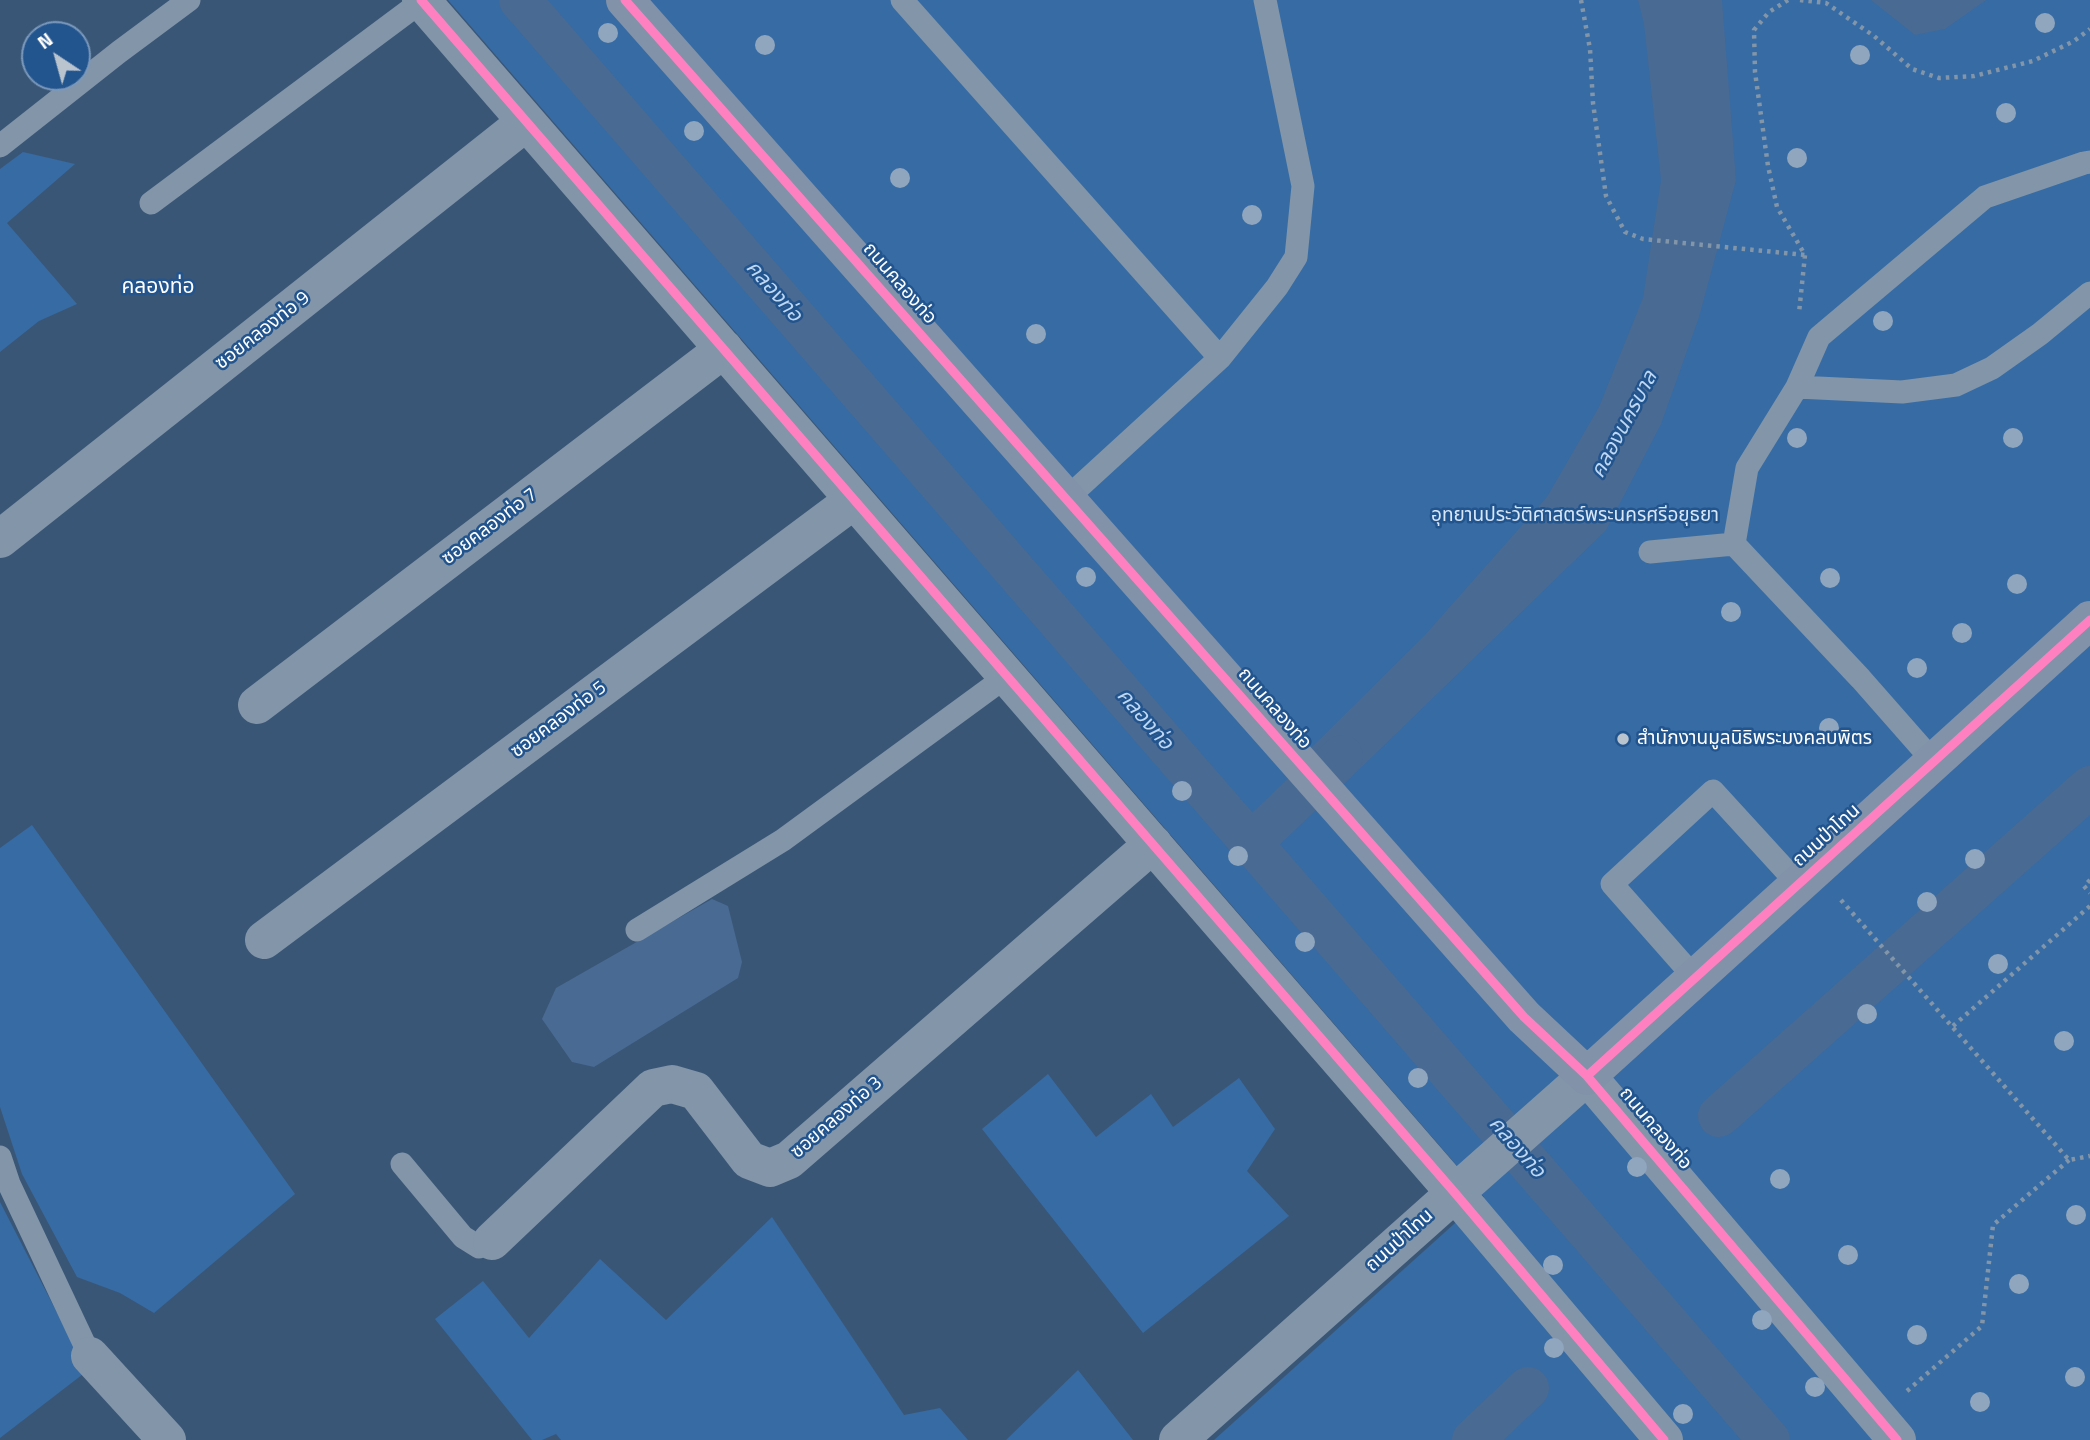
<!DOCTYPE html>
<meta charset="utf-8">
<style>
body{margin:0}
#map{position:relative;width:2090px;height:1440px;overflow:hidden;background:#3a5676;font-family:"Titillium Web",sans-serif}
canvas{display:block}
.north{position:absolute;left:21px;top:21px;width:70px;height:70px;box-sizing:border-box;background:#22548e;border:2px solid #7a98bb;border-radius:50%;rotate:324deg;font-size:19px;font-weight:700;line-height:28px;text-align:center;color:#fff}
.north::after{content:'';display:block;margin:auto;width:24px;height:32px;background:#bac4cf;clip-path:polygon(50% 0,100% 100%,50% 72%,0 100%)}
</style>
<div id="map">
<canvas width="2090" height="1440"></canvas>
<div class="north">N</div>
</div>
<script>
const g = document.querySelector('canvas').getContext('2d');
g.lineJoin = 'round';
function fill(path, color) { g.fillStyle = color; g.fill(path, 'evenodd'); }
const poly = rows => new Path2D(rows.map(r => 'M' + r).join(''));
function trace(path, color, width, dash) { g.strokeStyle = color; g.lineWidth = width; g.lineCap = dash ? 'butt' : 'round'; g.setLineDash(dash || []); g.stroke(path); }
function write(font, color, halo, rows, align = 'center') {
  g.font = font + ' "Titillium Web","Noto Sans Thai",sans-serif'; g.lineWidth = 5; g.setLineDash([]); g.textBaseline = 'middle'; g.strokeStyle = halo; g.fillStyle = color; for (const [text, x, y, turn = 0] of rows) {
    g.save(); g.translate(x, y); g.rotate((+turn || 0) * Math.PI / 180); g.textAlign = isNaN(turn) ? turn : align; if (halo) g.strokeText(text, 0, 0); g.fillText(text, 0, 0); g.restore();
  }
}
const green = poly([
 [448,0,2090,0,2090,1440,1214,1440,1484,1197],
 [23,152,75,164,7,223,77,304,39,321,0,352,0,169],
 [32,825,295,1194,154,1313,120,1293,77,1277,22,1174,0,1107,0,848],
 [1048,1074,1096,1137,1151,1094,1173,1127,1239,1078,1275,1129,1247,1171,1289,1216,1143,1333,982,1129],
 [0,1202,87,1371,0,1438],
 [772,1217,904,1415,940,1408,968,1440,561,1440,556,1434,542,1440,532,1440,435,1319,483,1281,529,1338,600,1259,666,1320],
 [1078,1370,1133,1440,1006,1440]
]);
const water = poly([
 [1638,0,1722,0,1736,180,1699,317,1661,424,1606,530,1341,787,1309,750,1425,635,1547,497,1599,407,1643,298,1661,180,1644,24],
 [1871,0,1986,0,1945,29,1915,35],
 [712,899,728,906,742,962,738,978,594,1067,572,1062,542,1019,556,988]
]);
const canal = poly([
 [520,0,1769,1440],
 [1251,843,1342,756],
 [1719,1116,2090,787],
 [1473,1440,1528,1388]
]);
const path = poly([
 [1581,0,1590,49,1593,103,1606,196,1625,232,1643,239,1805,255],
 [1788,0,1769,12,1754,30,1755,72,1768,166,1777,207,1805,255,1799,313],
 [1800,0,1826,3,1874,36,1912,69,1939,78,1974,76,2033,61,2074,41,2090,29],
 [2090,880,2084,886,2090,893],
 [1841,900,2069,1160,2090,1156],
 [1953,1026,2090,906],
 [1907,1391,1982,1326,1993,1225,2069,1160]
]);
const service = poly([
 [902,0,1220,358],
 [0,146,119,52,189,0],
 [151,203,422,1],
 [1797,387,1902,392,1956,385,1992,368,2040,334,2090,293],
 [1066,499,1220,358,1277,287,1296,257,1303,186,1265,0],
 [1650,552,1734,544],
 [1934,762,1861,679,1734,544,1747,468,1797,387,1819,337,1985,197,2084,163,2090,162],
 [637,930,783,840,1007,676],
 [1695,978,1612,884,1713,791,1799,885],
 [0,1157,9,1184,90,1356],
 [402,1164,463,1237,479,1247,492,1241]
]);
const minor = poly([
 [0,539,526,122],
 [257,705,724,349],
 [264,940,854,500],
 [492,1241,653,1088,672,1084,696,1091,749,1160,770,1168,789,1160,1153,844],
 [90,1356,167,1440],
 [1178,1440,1455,1193]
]);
const tertiary = poly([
 [421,0,1455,1193,1664,1440],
 [1455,1193,1587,1076,1897,1440]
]);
const primary = poly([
 [625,0,1524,1017,1587,1076,2090,620]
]);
const cycleway = poly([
 [421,0,1455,1193,1664,1440],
 [625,0,1524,1017,1587,1076,1897,1440],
 [1587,1076,2090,620]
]);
const trees = [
 [2045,23],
 [608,33],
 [765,45],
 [1860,55],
 [2006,113],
 [694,131],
 [1797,158],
 [900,178],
 [1252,215],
 [1883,321],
 [1036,334],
 [1797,438],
 [2013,438],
 [1086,577],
 [1830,578],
 [2017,584],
 [1731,612],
 [1962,633],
 [1917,668],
 [1829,728],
 [1182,791],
 [1238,856],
 [1975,859],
 [1927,902],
 [1305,942],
 [1998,964],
 [1867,1014],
 [2064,1041],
 [1418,1078],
 [1637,1167],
 [1780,1179],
 [2076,1215],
 [1848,1255],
 [1553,1265],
 [2019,1284],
 [1762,1320],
 [1917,1335],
 [1554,1348],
 [2075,1377],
 [1815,1387],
 [1980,1402],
 [1683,1414]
];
const markers = [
 [1623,739,7,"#bac4cf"]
];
const streetNames = [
 ["ถนนคลองท่อ",899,284,49],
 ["ซอยคลองท่อ 9",263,331,-38],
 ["ซอยคลองท่อ 7",490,527,-37],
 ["ถนนคลองท่อ",1274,709,49],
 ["ซอยคลองท่อ 5",559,720,-37],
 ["ถนนป่าโทน",1827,836,-42],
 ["ซอยคลองท่อ 3",837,1118,-41],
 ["ถนนคลองท่อ",1655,1129,50],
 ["ถนนป่าโทน",1400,1241,-42]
];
const parkNames = [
 ["อุทยานประวัติศาสตร์พระนครศรีอยุธยา",1575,516]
];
const poiNames = [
 ["สำนักงานมูลนิธิพระมงคลบพิตร",1637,739]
];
const neighbourhoodNames = [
 ["คลองท่อ",158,288]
];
const waterNames = [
 ["คลองท่อ",773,292,49],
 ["คลองนครบาล",1625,425,-62],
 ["คลองท่อ",1144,720,49],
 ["คลองท่อ",1516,1148,49]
];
fill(green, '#376ba4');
fill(water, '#496a93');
trace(canal, '#496a93', 42);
trace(path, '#8295a9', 4.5, [3.5, 5]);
trace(service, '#8295a9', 23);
trace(minor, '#8295a9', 38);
trace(tertiary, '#8295a9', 38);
trace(primary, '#8192a9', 38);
trace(cycleway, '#ff80c0', 9);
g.fillStyle = '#90a6be';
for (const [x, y] of trees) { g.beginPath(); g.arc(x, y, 10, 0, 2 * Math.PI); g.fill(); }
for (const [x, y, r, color] of markers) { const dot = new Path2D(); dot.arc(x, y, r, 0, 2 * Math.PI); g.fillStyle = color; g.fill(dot); trace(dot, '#22548e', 2.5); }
write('19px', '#fff', '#22548e', streetNames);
write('19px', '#d7e7f9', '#22548e', parkNames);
write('19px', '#fff', '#22548e', poiNames, 'left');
write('21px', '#fff', '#22548e', neighbourhoodNames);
write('italic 21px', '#bed7f3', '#22548e', waterNames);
</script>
